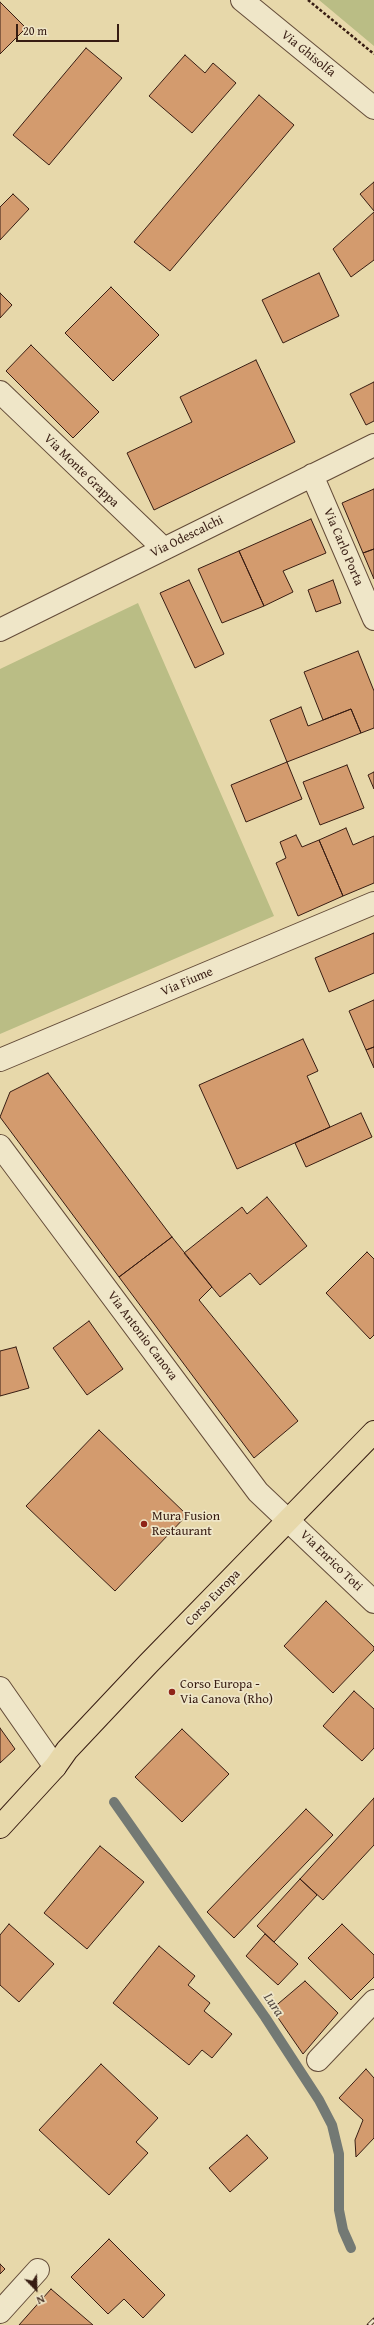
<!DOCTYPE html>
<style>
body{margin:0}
#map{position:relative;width:374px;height:2325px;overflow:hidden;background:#e7d8aa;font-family:"Gentium Book Plus",serif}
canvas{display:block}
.north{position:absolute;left:16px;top:2269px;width:40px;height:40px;-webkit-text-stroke:3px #efe6c8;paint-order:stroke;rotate:157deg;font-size:11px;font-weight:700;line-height:16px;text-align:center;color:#381d13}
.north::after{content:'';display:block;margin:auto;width:14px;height:18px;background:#381d13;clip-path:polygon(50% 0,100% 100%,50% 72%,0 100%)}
.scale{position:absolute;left:16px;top:24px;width:103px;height:18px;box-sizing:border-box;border:2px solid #381d13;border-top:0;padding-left:5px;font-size:12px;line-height:14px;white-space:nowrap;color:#381d13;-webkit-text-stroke:3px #efe6c8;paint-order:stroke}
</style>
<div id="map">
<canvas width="374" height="2325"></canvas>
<div class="north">N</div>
<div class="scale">20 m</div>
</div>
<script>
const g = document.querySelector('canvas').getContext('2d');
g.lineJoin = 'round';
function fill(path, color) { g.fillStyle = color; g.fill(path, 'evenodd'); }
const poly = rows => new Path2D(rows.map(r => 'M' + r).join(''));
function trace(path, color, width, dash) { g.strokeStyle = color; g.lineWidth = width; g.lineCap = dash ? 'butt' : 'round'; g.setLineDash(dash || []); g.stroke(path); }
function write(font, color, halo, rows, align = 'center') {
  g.font = font + ' "Gentium Book Plus",serif'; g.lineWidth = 3.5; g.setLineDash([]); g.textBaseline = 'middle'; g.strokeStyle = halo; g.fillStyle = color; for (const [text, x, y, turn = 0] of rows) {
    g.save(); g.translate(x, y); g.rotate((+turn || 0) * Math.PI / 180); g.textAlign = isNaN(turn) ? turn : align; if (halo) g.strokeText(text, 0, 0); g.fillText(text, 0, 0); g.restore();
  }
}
const green = poly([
 [319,0,374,0,374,46],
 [138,603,274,916,0,1034,0,669]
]);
const stream = poly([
 [114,1802,265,2017,319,2100,332,2125,339,2154,339,2210,343,2230,351,2248]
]);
const building = poly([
 [0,2,26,28,0,54,0,2],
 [86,48,122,78,49,165,13,135,86,48],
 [185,55,205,73,213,63,236,83,192,133,149,96,185,55],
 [259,95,294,125,170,271,134,242,259,95],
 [374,182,374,211,360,194,374,182],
 [13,194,29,209,0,240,0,207,13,194],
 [374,212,374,260,351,277,333,249,374,212],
 [319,273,339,316,283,343,262,300,319,273],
 [111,287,159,335,113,381,65,333,111,287],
 [0,293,12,305,0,318,0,293],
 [31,345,99,412,73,438,6,371,31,345],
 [256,360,295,442,154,510,127,453,192,422,180,397,256,360],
 [374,382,374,421,366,425,350,394,374,382],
 [374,489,374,549,363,553,342,503,374,489],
 [311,519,326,553,283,571,293,592,264,606,239,551,311,519],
 [374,549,374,579,363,553,374,549],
 [239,551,264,606,222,623,198,569,239,551],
 [189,580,224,654,195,668,160,593,189,580],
 [333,580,341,603,316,612,308,590,333,580],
 [358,651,374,691,374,728,361,733,351,709,323,720,304,672,358,651],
 [301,707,308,726,351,709,361,733,287,762,270,720,301,707],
 [287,762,302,799,246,822,231,785,287,762],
 [347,765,364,808,320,825,303,782,347,765],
 [374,772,374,789,368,775,374,772],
 [346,828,353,845,374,836,374,883,343,896,319,840,346,828],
 [296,835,302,847,319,840,343,896,298,916,276,863,286,858,280,842,296,835],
 [374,933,374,973,329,992,315,958,374,933],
 [374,1000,374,1047,366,1050,349,1011,374,1000],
 [303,1039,318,1071,307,1076,330,1127,237,1169,199,1085,303,1039],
 [374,1047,374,1068,366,1050,374,1047],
 [48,1073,172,1237,119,1277,0,1117,10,1092,48,1073],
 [361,1113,372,1137,306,1167,295,1143,361,1113],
 [267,1197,307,1246,260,1285,250,1273,220,1297,184,1253,242,1207,247,1214,267,1197],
 [172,1237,212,1287,199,1300,298,1421,254,1458,119,1277,172,1237],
 [367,1252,374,1259,374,1335,370,1339,326,1293,367,1252],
 [89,1321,123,1369,87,1395,53,1348,89,1321],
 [16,1347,29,1388,0,1396,0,1351,16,1347],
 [99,1430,187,1515,115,1591,26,1506,99,1430],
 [326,1601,374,1647,374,1650,333,1693,284,1646,326,1601],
 [354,1691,374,1709,374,1748,362,1761,323,1726,354,1691],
 [0,1728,15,1749,0,1763,0,1728],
 [182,1729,229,1774,182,1822,135,1777,182,1729],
 [374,1798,374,1845,323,1900,300,1879,374,1798],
 [306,1809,333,1835,234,1938,207,1912,306,1809],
 [100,1846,144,1882,87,1949,44,1913,100,1846],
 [300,1879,317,1895,274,1942,257,1926,300,1879],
 [9,1924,54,1964,19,2002,0,1985,0,1935,9,1924],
 [342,1924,374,1955,374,1977,351,2000,308,1958,342,1924],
 [265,1934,298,1964,278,1985,246,1956,265,1934],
 [159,1946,195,1976,188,1985,210,2003,204,2011,232,2034,212,2058,202,2050,189,2065,113,2003,159,1946],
 [305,1981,338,2013,303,2054,272,2009,305,1981],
 [101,2064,158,2118,136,2142,148,2153,109,2195,39,2130,101,2064],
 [366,2069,374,2078,374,2138,356,2157,355,2140,363,2120,339,2098,366,2069],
 [247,2135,268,2158,230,2192,209,2168,247,2135],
 [109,2239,165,2295,143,2318,124,2299,108,2314,71,2277,109,2239],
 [0,2264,5,2269,0,2274,0,2264],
 [51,2289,93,2325,19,2325,51,2289]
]);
const path = poly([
 [308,0,374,54]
]);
const minor = poly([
 [242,0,374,108],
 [0,392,163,548],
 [312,475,374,619],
 [0,630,374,445],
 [0,1060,374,903],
 [0,1146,258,1492,374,1602],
 [0,1688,55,1767],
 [318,2060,374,2001],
 [0,2312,38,2270]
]);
const major = poly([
 [0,1827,55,1767,67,1750,148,1664,374,1432]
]);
const rail = poly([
 [369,2325,374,2320]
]);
const markers = [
 [144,1524,4,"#8f2418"],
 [172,1692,4,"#8f2418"]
];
const streetNames = [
 ["Via Ghisolfa",308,54,39],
 ["Via Monte Grappa",81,471,44],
 ["Via Odescalchi",187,537,-26],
 ["Via Carlo Porta",343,547,67],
 ["Via Fiume",187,982,-23],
 ["Via Antonio Canova",142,1336,53],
 ["Via Enrico Toti",331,1561,44],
 ["Corso Europa",213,1598,-46]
];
const poiNames = [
 ["Mura Fusion",152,1517],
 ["Restaurant",152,1532],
 ["Corso Europa -",180,1685],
 ["Via Canova (Rho)",180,1700]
];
const waterNames = [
 ["Lura",273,2005,56]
];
fill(green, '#babd85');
trace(stream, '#737974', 10);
fill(building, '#d39b6e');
trace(building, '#381d13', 1);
trace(minor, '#644c39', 24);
trace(major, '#381d13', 24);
trace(path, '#381d13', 2.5, [3, 2]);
trace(minor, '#efe6c8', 22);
trace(major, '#e7d8aa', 22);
trace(rail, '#381d13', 4.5);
trace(rail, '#efe6c8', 3, [9]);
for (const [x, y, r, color] of markers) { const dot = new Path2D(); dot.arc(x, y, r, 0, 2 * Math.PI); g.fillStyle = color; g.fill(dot); trace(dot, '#efe6c8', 1.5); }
write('13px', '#381d13', '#efe6c8', streetNames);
write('13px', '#381d13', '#efe6c8', poiNames, 'left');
write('italic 14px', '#564b43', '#efe6c8', waterNames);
</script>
